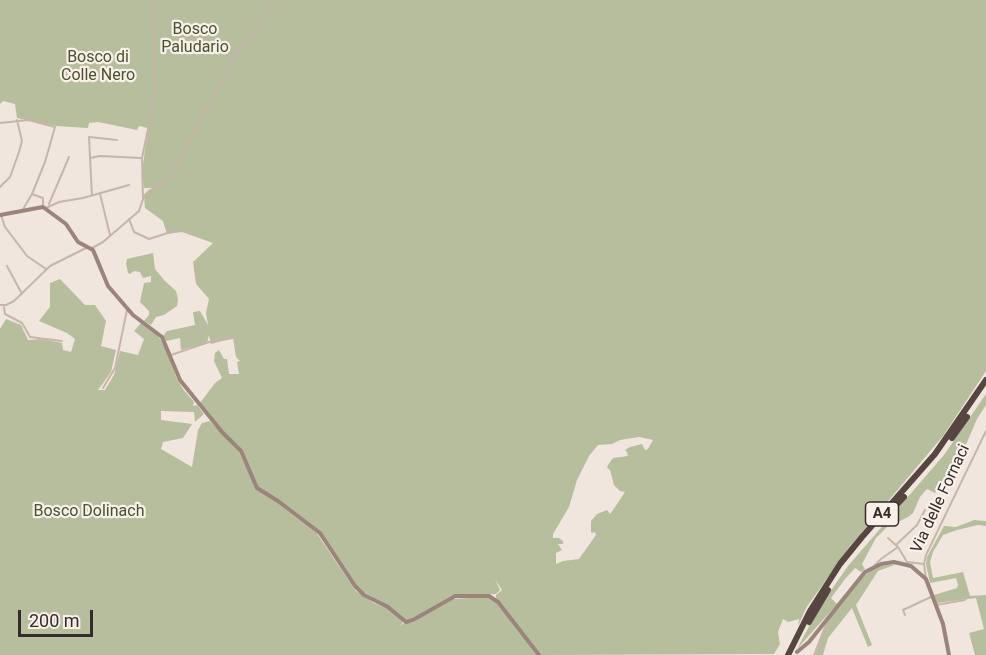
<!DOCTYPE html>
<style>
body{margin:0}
#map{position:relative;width:986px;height:655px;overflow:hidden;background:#f0e6dd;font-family:Roboto,sans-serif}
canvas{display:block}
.scale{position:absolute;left:18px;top:610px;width:75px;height:27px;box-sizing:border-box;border:3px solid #352c29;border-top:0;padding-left:8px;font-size:18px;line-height:21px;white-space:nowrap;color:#352c29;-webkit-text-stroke:4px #f8f0e9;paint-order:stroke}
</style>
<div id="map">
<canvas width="986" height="655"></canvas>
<div class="scale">200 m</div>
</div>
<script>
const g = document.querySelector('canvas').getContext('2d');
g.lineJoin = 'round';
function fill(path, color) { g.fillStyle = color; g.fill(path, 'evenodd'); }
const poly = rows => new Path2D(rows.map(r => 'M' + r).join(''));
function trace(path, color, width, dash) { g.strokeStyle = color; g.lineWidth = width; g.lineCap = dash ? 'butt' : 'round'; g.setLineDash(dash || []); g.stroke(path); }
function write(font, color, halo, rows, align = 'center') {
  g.font = font + ' Roboto,sans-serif'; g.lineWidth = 4.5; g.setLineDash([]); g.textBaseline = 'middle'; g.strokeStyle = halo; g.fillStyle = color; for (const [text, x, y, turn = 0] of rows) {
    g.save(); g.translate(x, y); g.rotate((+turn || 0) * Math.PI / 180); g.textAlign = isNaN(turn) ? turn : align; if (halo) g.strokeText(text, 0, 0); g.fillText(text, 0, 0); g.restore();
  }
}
const green = poly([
 [0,0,986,0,986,371,943,436,851,545,806,608,798,626,799,619,788,622,783,619,778,632,780,644,774,654,541,655,496,598,496,595,502,590,495,579,500,590,496,594,452,595,412,619,406,620,390,607,358,589,311,524,259,491,241,451,222,432,200,403,215,383,222,378,214,361,215,353,219,350,224,359,227,359,229,374,239,374,237,362,240,361,236,357,233,338,211,344,209,335,207,343,181,350,180,338,166,341,163,336,167,331,195,325,193,312,200,311,208,325,206,313,209,299,196,284,193,262,213,243,182,232,167,234,163,221,145,208,144,196,153,188,144,188,142,172,148,128,139,126,137,130,98,122,89,123,88,128,56,126,17,118,15,104,3,101,0,104],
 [639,437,653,440,648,449,645,450,642,444,630,447,625,450,627,452,628,456,613,458,608,465,607,468,610,470,614,485,620,491,625,492,613,510,610,514,607,510,597,514,591,521,591,532,592,533,595,532,596,535,579,559,563,561,556,564,556,553,562,550,558,544,563,544,563,541,559,538,553,538,553,534,569,507,577,480,589,456,598,445,612,444,620,440],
 [153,253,155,269,165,281,176,291,178,299,177,306,164,315,156,317,151,325,144,321,149,315,149,311,140,302,144,283,151,282,151,276,143,278,140,272,134,271,130,274,128,273,126,264,127,259],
 [60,279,85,305,95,305,106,321,101,346,116,350,111,372,98,390,105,390,114,375,120,351,138,355,144,339,134,331,141,323,158,336,166,348,176,377,183,389,194,402,193,406,197,405,204,414,195,422,194,412,161,411,161,420,192,424,183,438,163,442,161,449,192,467,198,430,202,423,210,421,239,452,257,490,270,497,316,532,356,591,374,603,392,610,403,622,400,626,404,623,412,623,451,599,487,597,496,602,537,655,0,655,0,329,6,319,21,325,28,340,42,339,62,343,63,350,71,352,75,339,67,333,39,321,50,307,50,283],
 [986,394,986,405,977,419,955,470,950,476,947,475,935,493,927,489,920,497,913,513,908,517,898,522,891,523,876,538,862,564,865,569,861,572,855,568,845,579,831,598,837,604,797,649,818,609,848,566,944,455],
 [974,520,986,521,986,526,978,525,957,530,943,535,933,552,930,562,933,578,963,572,970,596,986,595,986,655,975,655,969,633,984,629,976,598,937,603,934,595,957,588,958,585,956,578,930,583,926,564,927,557,944,526,956,527],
 [897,564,878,571,856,605,872,645,868,647,852,608,828,638,823,655,815,655,822,634,830,617,862,578,870,571,881,566]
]);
const street = poly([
 [0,123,28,120,55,127,45,162,32,194,22,211],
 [90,158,100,156,141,158],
 [0,187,10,177,19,152,22,141,17,120],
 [32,194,43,198,43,207],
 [100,194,110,235],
 [92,196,89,137,117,140],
 [143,200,142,158,155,95,154,0],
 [49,204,69,157],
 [46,208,59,202,83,198,129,185],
 [1,215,5,227,27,256,46,269],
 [129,219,134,232,149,239,177,230],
 [92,248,103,242,139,211,144,196,149,191,162,184,169,178,220,84,233,57,251,35,275,0],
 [7,266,22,294],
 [0,305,6,305,14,301,50,266,88,247],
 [4,307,5,314,22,323,30,337,62,341],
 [171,355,209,342,233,338],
 [103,388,115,368,127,310],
 [888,538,898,547,907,562,924,564],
 [896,545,917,525,925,510],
 [873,567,881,559,898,547],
 [926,579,924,564,926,555,986,431],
 [936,605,965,600],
 [905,615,903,610,933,596],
 [814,655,827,622]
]);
const secondary = poly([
 [0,215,43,207,66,224,78,242,93,250,108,286,133,315,162,337,180,380,222,432,241,451,257,488,278,501,320,533,355,586,364,595,388,607,406,622,413,620,455,596,489,596,498,602,539,655],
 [797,652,809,642,865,572,881,564,894,562,911,566,926,579,943,624,949,655]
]);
const highway = poly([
 [952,438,967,417],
 [888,514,904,497],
 [809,622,828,590],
 [788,655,810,611,840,564,862,537,935,454,986,380]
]);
const shields = [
 [882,514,33]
];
const shieldNames = [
 ["A4",882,514]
];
const parkNames = [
 ["Bosco",195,30],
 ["Paludario",195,48],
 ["Bosco di",98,58],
 ["Colle Nero",98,76],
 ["Bosco Dolinach",89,512]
];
const streetNames = [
 ["Via delle Fornaci",941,499,-65]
];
fill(green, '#b6be9e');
trace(street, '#c7b5aa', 2);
trace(secondary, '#9b847b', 4);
trace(highway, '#564541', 6);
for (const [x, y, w] of shields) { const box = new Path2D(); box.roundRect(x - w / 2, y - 12, w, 24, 4.5); g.fillStyle = '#f8f0e9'; g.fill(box); trace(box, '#352c29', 1.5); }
write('bold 15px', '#352c29', null, shieldNames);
write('16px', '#48522f', '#f8f0e9', parkNames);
write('16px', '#352c29', '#f8f0e9', streetNames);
</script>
